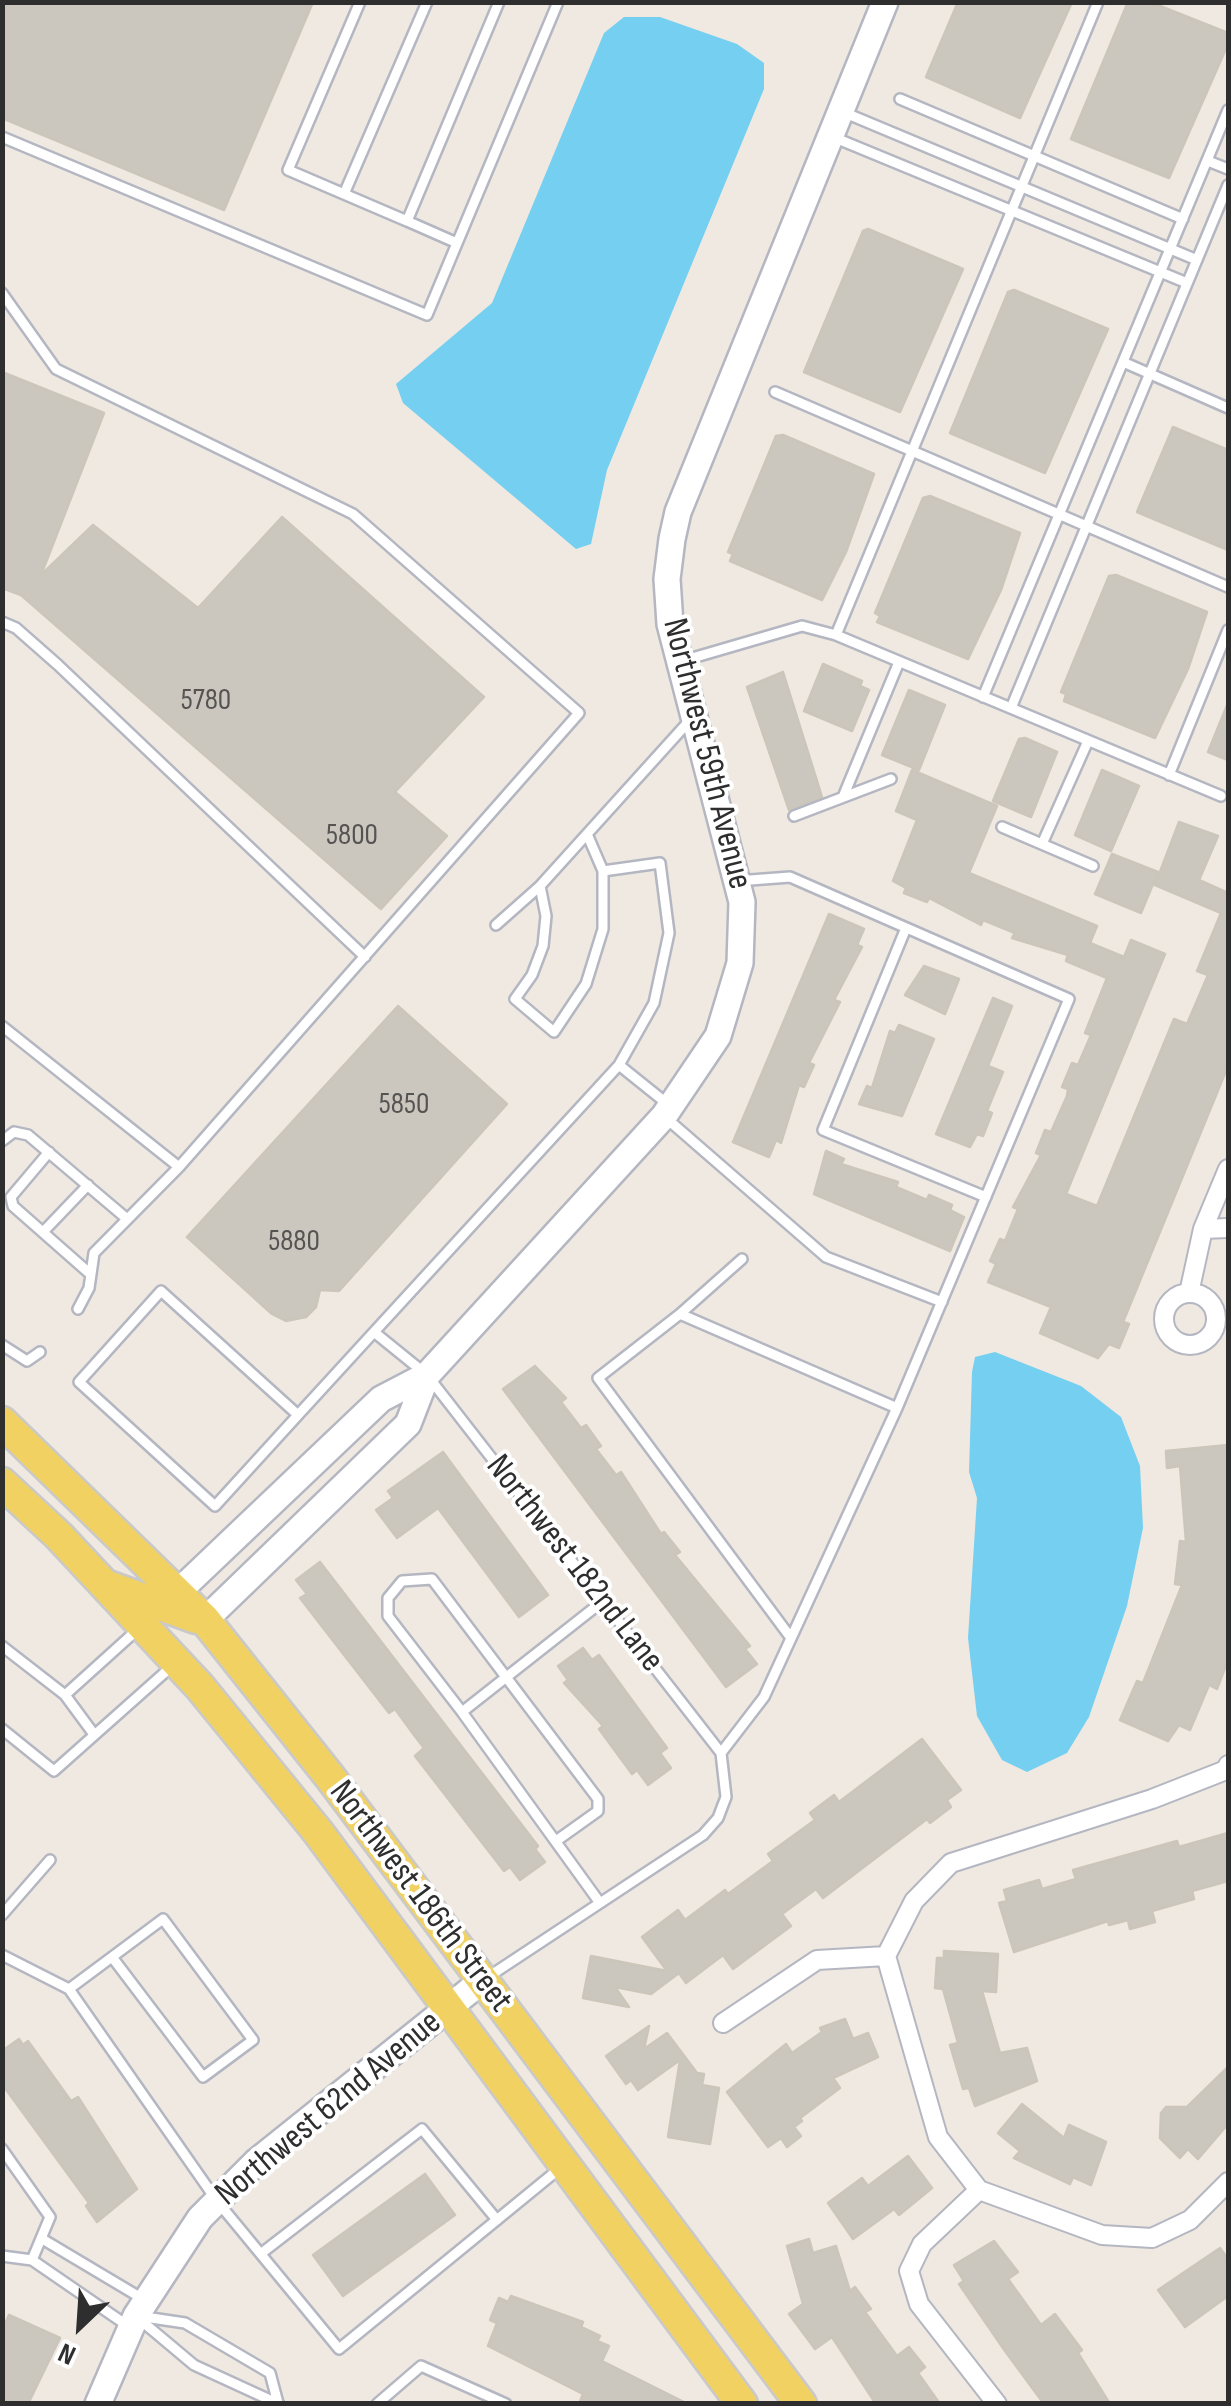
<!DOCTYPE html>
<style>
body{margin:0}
#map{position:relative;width:1231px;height:2406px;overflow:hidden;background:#efe9e1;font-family:"Sofia Sans Condensed",sans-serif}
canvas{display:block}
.frame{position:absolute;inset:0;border:5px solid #2e2e2e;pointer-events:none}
.north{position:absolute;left:30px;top:2276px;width:100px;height:100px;-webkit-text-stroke:8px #fff;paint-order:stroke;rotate:205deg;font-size:28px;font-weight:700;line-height:40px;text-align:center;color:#2e2e2e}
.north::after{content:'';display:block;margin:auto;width:35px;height:45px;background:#2e2e2e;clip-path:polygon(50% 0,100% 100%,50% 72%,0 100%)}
</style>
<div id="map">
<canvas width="1231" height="2406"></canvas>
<div class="frame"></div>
<div class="north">N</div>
</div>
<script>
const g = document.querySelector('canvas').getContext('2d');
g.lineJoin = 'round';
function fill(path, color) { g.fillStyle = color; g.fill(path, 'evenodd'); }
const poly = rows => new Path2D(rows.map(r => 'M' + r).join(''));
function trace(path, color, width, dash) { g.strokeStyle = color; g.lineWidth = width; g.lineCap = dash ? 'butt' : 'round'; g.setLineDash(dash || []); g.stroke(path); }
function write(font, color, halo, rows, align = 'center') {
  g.font = font + ' "Sofia Sans Condensed",sans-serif'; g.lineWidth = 8; g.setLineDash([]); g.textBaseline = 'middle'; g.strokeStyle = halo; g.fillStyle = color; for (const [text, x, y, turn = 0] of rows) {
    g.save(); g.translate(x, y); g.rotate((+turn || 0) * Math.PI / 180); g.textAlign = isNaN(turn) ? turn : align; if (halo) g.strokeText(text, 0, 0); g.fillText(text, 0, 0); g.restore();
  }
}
const water = poly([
 [624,17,660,17,737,44,764,63,764,89,607,470,591,544,576,549,403,403,396,384,492,303,604,33],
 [995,1352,1081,1386,1121,1417,1140,1466,1143,1528,1127,1606,1089,1717,1067,1753,1027,1772,1002,1760,977,1716,968,1638,977,1498,969,1472,972,1372,975,1357]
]);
const building = poly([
 [2,2,313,2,224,210,2,118,2,2],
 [958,2,1072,2,1020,118,926,77,958,2],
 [1128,2,1150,2,1228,33,1228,44,1169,178,1071,139,1128,2],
 [868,229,963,269,900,412,804,372,863,231,868,229],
 [1014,290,1108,329,1045,473,950,433,1008,292,1014,290],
 [2,372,104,413,41,575,93,525,198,608,282,517,484,697,395,792,447,836,381,909,21,595,2,588,2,372],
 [1173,427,1228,450,1228,550,1137,512,1173,427],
 [783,435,874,474,846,552,822,600,730,561,733,554,728,552,776,436,783,435],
 [930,496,1020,533,1001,590,968,659,877,622,880,616,875,613,923,498,930,496],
 [1116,575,1207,612,1188,669,1155,738,1064,701,1066,694,1061,692,1109,576,1116,575],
 [823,664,862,681,860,686,869,690,852,731,804,711,823,664],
 [783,672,822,797,789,810,747,687,783,672],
 [909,690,945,705,919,770,882,755,909,690],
 [1228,703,1228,760,1208,752,1228,703],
 [1025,738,1057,752,1031,817,993,801,1019,739,1025,738],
 [912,770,997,806,969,873,1097,926,1090,943,1124,957,1131,940,1165,954,1066,1194,1097,1206,1174,1019,1187,1024,1208,975,1197,971,1221,913,1155,885,1179,822,1218,836,1199,880,1228,893,1228,1066,1123,1322,1129,1324,1119,1348,1109,1344,1098,1358,1040,1333,1051,1307,988,1282,996,1264,990,1261,1000,1239,1005,1241,1018,1209,1013,1207,1041,1155,1036,1153,1045,1130,1051,1132,1067,1096,1068,1089,1062,1087,1072,1063,1078,1065,1091,1035,1085,1033,1107,978,1066,961,1068,955,1012,938,1015,933,983,920,981,925,929,898,927,902,904,893,906,888,893,881,917,820,896,811,912,770],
 [1102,770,1139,786,1111,851,1075,835,1102,770],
 [1112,854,1158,872,1141,913,1095,894,1112,854],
 [829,914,864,929,857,945,862,947,834,1000,840,1002,809,1063,814,1065,804,1087,799,1085,781,1143,776,1140,769,1157,733,1142,829,914],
 [924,966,959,979,945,1014,905,995,924,966],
 [993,998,1012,1006,988,1066,1003,1072,987,1111,992,1113,983,1136,977,1134,970,1147,936,1134,993,998],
 [398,1006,507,1104,339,1291,320,1290,316,1307,306,1317,286,1321,272,1314,187,1237,398,1006],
 [899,1025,934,1039,902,1116,859,1104,867,1086,872,1088,890,1031,895,1033,899,1025],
 [826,1151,844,1159,841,1164,898,1182,896,1187,927,1200,929,1195,952,1205,950,1210,964,1217,950,1251,814,1194,826,1151],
 [535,1366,566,1398,561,1402,581,1428,586,1425,601,1446,596,1449,616,1475,621,1472,661,1534,664,1532,680,1552,675,1555,750,1646,745,1649,757,1664,726,1687,503,1389,535,1366],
 [1228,1445,1228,1660,1217,1689,1209,1685,1190,1730,1179,1725,1168,1741,1120,1720,1137,1681,1143,1683,1182,1585,1175,1584,1180,1541,1186,1542,1180,1466,1167,1468,1166,1451,1228,1445],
 [443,1452,548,1595,519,1617,438,1508,397,1538,376,1510,393,1498,388,1491,443,1452],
 [320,1562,538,1846,535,1849,545,1862,520,1880,510,1867,504,1871,415,1756,424,1748,414,1735,395,1709,389,1713,300,1598,307,1594,296,1580,320,1562],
 [583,1648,592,1660,599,1655,667,1748,660,1753,671,1768,648,1785,637,1770,632,1774,599,1729,603,1726,564,1683,568,1680,558,1666,583,1648],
 [922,1739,961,1790,947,1800,951,1807,930,1823,927,1819,823,1898,816,1889,782,1914,791,1926,733,1969,723,1955,686,1983,679,1973,651,1994,615,1987,629,2007,583,1998,591,1956,667,1971,642,1937,678,1910,685,1920,725,1890,728,1894,773,1861,768,1854,815,1820,810,1813,834,1795,839,1802,922,1739],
 [1228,1833,1228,1881,1192,1891,1194,1899,1152,1911,1155,1922,1130,1929,1128,1920,1109,1925,1108,1921,1014,1952,999,1903,1007,1901,1004,1890,1039,1880,1042,1889,1076,1879,1073,1870,1177,1841,1179,1847,1228,1833],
 [944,1951,998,1954,996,1992,982,1991,1000,2053,1027,2048,1037,2081,975,2106,969,2088,963,2089,950,2045,958,2043,943,1989,935,1988,937,1958,944,1958,944,1951],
 [845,2019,853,2039,868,2033,878,2057,833,2078,840,2088,800,2118,802,2121,794,2127,801,2136,787,2147,781,2138,768,2147,727,2092,786,2044,792,2053,822,2032,820,2028,845,2019],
 [649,2026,644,2049,667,2033,697,2073,704,2074,702,2085,719,2088,710,2144,668,2137,680,2060,638,2090,631,2080,626,2084,606,2056,649,2026],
 [19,2039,23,2045,28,2041,71,2101,78,2097,137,2189,97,2222,86,2206,89,2203,2,2084,2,2051,19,2039],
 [1228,2067,1228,2124,1198,2159,1188,2149,1180,2158,1160,2138,1161,2113,1166,2107,1187,2107,1228,2067],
 [1022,2104,1064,2138,1069,2125,1106,2142,1091,2185,1073,2177,1070,2184,1014,2158,1020,2151,998,2133,1022,2104],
 [908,2156,932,2188,899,2215,894,2209,853,2239,828,2203,862,2178,868,2186,908,2156],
 [425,2174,455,2215,343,2296,313,2255,425,2174],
 [809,2239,813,2253,836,2246,850,2291,855,2287,871,2309,865,2312,897,2356,909,2347,925,2367,918,2373,940,2404,876,2404,832,2337,815,2349,789,2314,803,2304,787,2246,809,2239],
 [994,2241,1018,2272,1008,2279,1041,2325,1055,2314,1082,2350,1078,2353,1110,2404,1044,2404,1005,2351,959,2284,964,2281,954,2265,994,2241],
 [1220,2248,1228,2259,1228,2296,1185,2327,1158,2290,1220,2248],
 [511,2296,583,2322,581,2327,600,2336,597,2341,609,2346,602,2361,688,2404,579,2404,583,2394,488,2346,497,2323,490,2320,499,2298,508,2302,511,2296],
 [9,2315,60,2338,28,2404,2,2404,2,2331,9,2315]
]);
const lane = poly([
 [360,2,288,170,407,221],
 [900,99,1183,219],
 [843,112,1197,260],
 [2,137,427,315,558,2],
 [833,137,1187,283],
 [1208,161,1228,169],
 [344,194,427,2],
 [457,243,407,221,499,2],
 [2,293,56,369,353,514,579,713,179,1167,2,1026],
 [1123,362,1228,408],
 [775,392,1228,587],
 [2,622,16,628,58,665,365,957],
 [836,635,1098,2],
 [682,661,802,626,836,635,1221,796],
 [983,697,1228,110],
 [1011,708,1228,185],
 [1169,775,1228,630],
 [843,797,899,662],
 [794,816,891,779],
 [1002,827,1093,866],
 [587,834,603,871],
 [1042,844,1088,741],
 [496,925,540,886],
 [906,928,823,1130,986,1197],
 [619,1065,654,1003,669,933,660,863,603,871,603,929,586,984,554,1032,515,999,532,975,543,946,546,916,540,886,691,719],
 [666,1118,826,1257,942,1302],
 [2,1141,14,1132,28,1135,126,1218],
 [49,1152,11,1197,13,1206,88,1272],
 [43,1232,88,1185],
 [78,1309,89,1288,94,1253,179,1167],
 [680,1314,742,1259],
 [374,1332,619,1065,670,1106],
 [2,1345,27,1361,40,1352],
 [298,1415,161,1291,79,1382,215,1506,298,1415,374,1332,427,1375,721,1753],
 [791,1638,598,1378,680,1314,897,1408],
 [2,1646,65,1695,93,1733],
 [65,1695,137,1630],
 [462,1712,388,1616,388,1598,402,1581,432,1579,598,1799,598,1811,556,1841],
 [2,1729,54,1771,171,1667],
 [600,1903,462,1712,603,1601],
 [2,1915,50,1860],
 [2,1955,69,1989,217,2201,339,2349,559,2169],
 [485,1979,703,1835,718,1818,726,1797,721,1753,764,1697,897,1408,1069,999,790,877,737,881],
 [69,1989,112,1957,163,1919,253,2040,203,2077,112,1957],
 [2,2149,50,2217,32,2260],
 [44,2240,143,2299],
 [263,2252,422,2129,497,2220],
 [2,2256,32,2260,128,2326],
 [138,2316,185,2323,270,2373,278,2403],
 [138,2318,194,2365,279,2404],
 [377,2404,421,2366,506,2404]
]);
const street = poly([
 [1203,1229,1228,1228],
 '1164 1319a26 26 0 1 1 52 0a26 26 0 1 1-52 0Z',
 [1189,1293,1203,1229,1228,1169],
 [886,1956,914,1901,951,1863,1152,1799,1226,1770,1228,1765],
 [886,1956,938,2137,979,2190],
 [723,2023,817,1960,886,1956],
 [979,2190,1102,2235,1152,2238,1190,2220,1228,2182],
 [979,2190,922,2244,909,2271,919,2304,997,2404]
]);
const secondary = poly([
 [177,1593,381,1399,427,1375,664,1116,718,1036,740,963,742,902,670,624,667,579,672,539,678,512,885,2],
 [205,1620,408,1424,427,1375],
 [98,2404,136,2316,200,2218,256,2162,483,1980]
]);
const primary = poly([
 [2,1422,205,1620,330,1777,801,2404],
 [2,1483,59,1536,200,1687,318,1832,742,2404],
 [108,1586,196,1618]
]);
const numberNames = [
 ["5780",206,701],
 ["5800",352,836],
 ["5850",404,1105],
 ["5880",294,1242]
];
const streetNames = [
 ["Northwest 59th Avenue",706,754,76],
 ["Northwest 182nd Lane",574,1564,52],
 ["Northwest 186th Street",420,1897,53],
 ["Northwest 62nd Avenue",329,2109,-40]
];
fill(water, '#75cff0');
fill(building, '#cbc7bf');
trace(building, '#cbc5ba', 2.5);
trace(lane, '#b4b7c1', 14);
trace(street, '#b4b7c1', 22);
trace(secondary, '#b4b7c1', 30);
trace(primary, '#c9c9c9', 35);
trace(lane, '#fff', 9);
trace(street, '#fff', 18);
trace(secondary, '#fff', 25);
trace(primary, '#f2d163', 30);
write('30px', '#555452', null, numberNames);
write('35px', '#2e2e2e', '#fff', streetNames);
</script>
